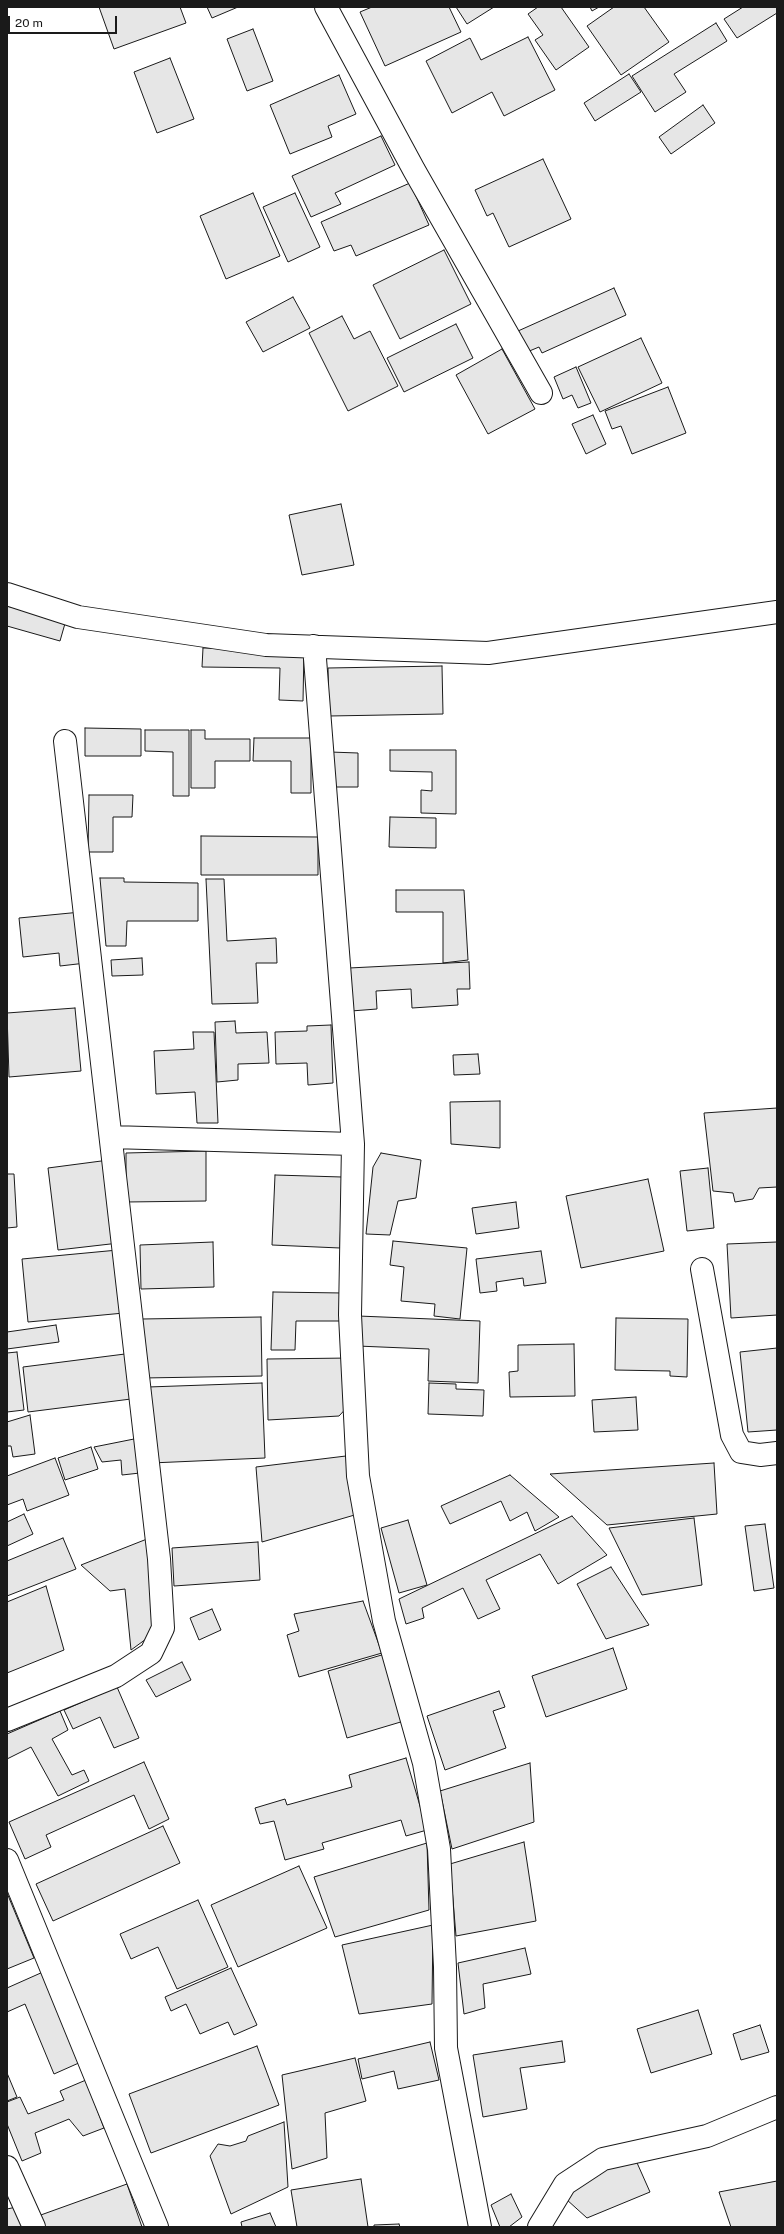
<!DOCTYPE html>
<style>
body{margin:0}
#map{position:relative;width:784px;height:2234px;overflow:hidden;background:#fff;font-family:"Public Sans",sans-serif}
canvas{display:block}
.frame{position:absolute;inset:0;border:8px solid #1a1a1a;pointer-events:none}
.scale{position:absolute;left:8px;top:16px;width:109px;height:18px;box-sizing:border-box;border:2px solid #1a1a1a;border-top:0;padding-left:5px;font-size:12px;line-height:14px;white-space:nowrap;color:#1a1a1a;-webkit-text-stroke:3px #fff;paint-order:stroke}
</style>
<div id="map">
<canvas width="784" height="2234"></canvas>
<div class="frame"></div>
<div class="scale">20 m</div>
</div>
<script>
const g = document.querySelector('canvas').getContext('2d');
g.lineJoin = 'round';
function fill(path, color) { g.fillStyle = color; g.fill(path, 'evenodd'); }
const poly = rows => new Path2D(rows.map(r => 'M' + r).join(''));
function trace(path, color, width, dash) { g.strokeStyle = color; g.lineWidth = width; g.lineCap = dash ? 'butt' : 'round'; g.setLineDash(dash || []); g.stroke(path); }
const building = poly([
 [99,7,180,7,186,23,114,49,99,7],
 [207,7,238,7,212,18,207,7],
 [372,7,449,7,461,32,385,66,360,12,372,7],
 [456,7,494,7,467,24,456,7],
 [538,7,561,7,589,47,556,70,535,40,543,35,528,14,538,7],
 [590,7,599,7,592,11,590,7],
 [614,7,644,7,669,42,621,75,587,26,614,7],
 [743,7,777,7,777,13,737,38,724,19,743,7],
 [716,23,727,41,674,74,686,92,655,112,632,76,716,23],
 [253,29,273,81,247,91,227,39,253,29],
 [528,37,555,90,504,116,492,92,452,113,426,61,470,38,481,60,528,37],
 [170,58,194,119,157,133,134,72,170,58],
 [629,74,641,92,595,121,584,103,629,74],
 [339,75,356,114,328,126,332,137,290,154,270,105,339,75],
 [703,105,715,123,671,154,659,137,703,105],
 [381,136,395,165,335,193,341,204,311,217,292,176,381,136],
 [543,159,571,219,509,247,493,213,487,216,475,190,543,159],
 [410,183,429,225,356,256,351,245,334,251,321,222,410,183],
 [253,193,280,256,226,279,200,216,253,193],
 [295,193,320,247,288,262,263,207,295,193],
 [444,250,471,304,400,339,373,285,444,250],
 [614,288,626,315,542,353,539,347,527,352,518,331,614,288],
 [293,297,310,328,263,352,246,322,293,297],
 [342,316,354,339,370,331,398,386,348,411,309,333,342,316],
 [456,324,473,358,404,392,387,358,456,324],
 [641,338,662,383,600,412,578,367,641,338],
 [502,349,535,409,488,434,456,375,502,349],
 [576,367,591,403,578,408,572,395,563,399,554,377,576,367],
 [668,387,686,433,632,454,621,426,612,429,605,411,668,387],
 [593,415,606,444,586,454,572,424,593,415],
 [341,504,354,565,302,575,289,515,341,504],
 [7,606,66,620,60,641,7,626,7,606],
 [203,648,304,650,303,701,279,700,280,668,202,667,203,648],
 [442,666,443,714,329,716,328,668,442,666],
 [85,728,141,729,141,756,85,756,85,728],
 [145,730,189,730,189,796,173,796,173,752,145,751,145,730],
 [191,730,205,730,205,739,250,739,250,761,215,761,215,788,191,788,191,730],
 [254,738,311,738,311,793,291,793,291,761,253,761,254,738],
 [390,750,456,750,456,814,421,813,421,790,432,791,432,772,390,771,390,750],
 [330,752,358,753,358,787,330,787,330,752],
 [89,795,133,795,132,817,113,817,113,852,88,852,89,795],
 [390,817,436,818,436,848,389,847,390,817],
 [201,836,318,837,318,875,201,875,201,836],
 [100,878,124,878,124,882,198,883,198,921,127,921,126,946,106,946,100,878],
 [206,879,224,879,227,941,276,938,277,963,256,963,258,1003,212,1004,206,879],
 [396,890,464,890,468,960,443,963,443,912,396,912,396,890],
 [81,912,86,963,60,966,59,953,23,957,19,918,81,912],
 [142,958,143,975,112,976,111,960,142,958],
 [469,962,470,989,457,989,458,1005,412,1008,411,989,376,991,377,1009,351,1011,349,968,469,962],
 [75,1008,81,1071,9,1077,7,1013,75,1008],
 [235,1021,236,1033,267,1032,269,1063,238,1064,238,1080,217,1082,215,1022,235,1021],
 [331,1025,333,1083,308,1085,307,1063,276,1064,275,1032,307,1031,307,1026,331,1025],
 [193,1032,214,1032,218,1123,197,1123,195,1092,156,1094,154,1051,194,1049,193,1032],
 [478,1054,480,1074,454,1075,453,1055,478,1054],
 [500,1101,500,1148,451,1144,450,1102,500,1101],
 [777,1108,777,1187,759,1188,753,1199,735,1202,733,1193,713,1191,704,1113,777,1108],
 [206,1151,206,1201,126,1202,126,1153,206,1151],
 [381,1153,421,1160,416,1198,398,1201,390,1235,366,1234,373,1167,381,1153],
 [109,1160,119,1243,58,1250,48,1168,109,1160],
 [708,1168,714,1228,687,1231,680,1171,708,1168],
 [7,1174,14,1174,17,1227,7,1228,7,1174],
 [275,1175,342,1177,340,1248,272,1245,275,1175],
 [648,1179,664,1251,581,1268,566,1196,648,1179],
 [516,1202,519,1228,476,1234,472,1208,516,1202],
 [393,1241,467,1248,460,1319,434,1316,435,1304,401,1301,404,1267,390,1265,393,1241],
 [213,1242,214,1287,141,1289,140,1245,213,1242],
 [777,1242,777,1315,731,1318,727,1244,777,1242],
 [118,1250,124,1313,28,1322,22,1259,118,1250],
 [541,1251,546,1283,524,1286,523,1278,496,1282,497,1291,480,1293,476,1259,541,1251],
 [273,1292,343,1293,342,1321,296,1321,295,1350,271,1350,273,1292],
 [358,1316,480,1321,478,1383,428,1381,429,1349,357,1346,358,1316],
 [261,1317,262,1376,143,1378,142,1319,261,1317],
 [616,1318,688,1319,687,1377,670,1376,670,1371,615,1370,616,1318],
 [56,1325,59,1342,7,1349,7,1332,56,1325],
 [574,1344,575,1396,510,1397,509,1372,518,1371,518,1345,574,1344],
 [777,1348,777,1430,748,1432,740,1352,777,1348],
 [17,1352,24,1410,7,1412,7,1353,17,1352],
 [125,1354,131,1399,28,1412,23,1367,125,1354],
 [351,1358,352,1402,339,1416,268,1420,267,1359,351,1358],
 [262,1383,265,1458,151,1463,148,1387,262,1383],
 [429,1383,456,1384,456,1389,484,1390,483,1416,428,1414,429,1383],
 [636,1397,638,1430,594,1432,592,1400,636,1397],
 [30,1415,35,1454,13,1457,11,1446,7,1446,7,1422,30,1415],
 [139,1438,140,1473,122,1475,121,1460,102,1462,94,1447,139,1438],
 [91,1447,98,1469,65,1480,58,1458,91,1447],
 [346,1456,358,1514,262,1542,256,1467,346,1456],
 [55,1458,69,1495,27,1511,23,1499,7,1505,7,1476,55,1458],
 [714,1463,717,1514,607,1525,550,1474,714,1463],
 [510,1475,559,1517,535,1531,527,1512,510,1521,501,1501,450,1524,441,1506,510,1475],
 [24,1514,33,1534,7,1546,7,1522,24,1514],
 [572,1516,607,1555,558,1584,540,1554,486,1580,500,1609,478,1619,463,1588,422,1608,424,1618,406,1624,399,1599,572,1516],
 [694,1518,702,1585,642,1595,609,1528,694,1518],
 [408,1520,427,1585,399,1593,381,1528,408,1520],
 [765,1524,774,1588,754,1591,745,1526,765,1524],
 [63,1538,76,1569,7,1596,7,1561,63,1538],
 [147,1539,157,1631,131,1650,125,1589,110,1591,81,1565,147,1539],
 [258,1542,260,1580,174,1586,172,1548,258,1542],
 [611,1567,649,1625,606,1639,577,1584,611,1567],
 [46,1586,64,1650,7,1673,7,1602,46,1586],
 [363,1601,382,1653,299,1677,287,1635,299,1631,294,1614,363,1601],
 [212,1609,221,1630,199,1640,190,1618,212,1609],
 [613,1648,627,1689,546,1717,532,1676,613,1648],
 [385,1654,404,1721,347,1738,328,1671,385,1654],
 [182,1662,191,1680,156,1697,146,1680,182,1662],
 [117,1687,139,1738,114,1748,100,1717,73,1729,64,1710,117,1687],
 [499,1691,505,1707,493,1711,506,1748,445,1770,427,1716,499,1691],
 [60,1711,68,1730,52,1739,72,1775,84,1770,89,1781,58,1796,31,1747,7,1759,7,1734,60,1711],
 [406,1758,427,1830,406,1836,401,1820,322,1843,324,1849,285,1860,274,1821,260,1824,255,1808,285,1799,287,1805,352,1787,349,1775,406,1758],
 [144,1762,169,1819,149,1829,134,1795,46,1835,51,1847,25,1859,9,1822,144,1762],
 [530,1763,534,1822,452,1849,440,1791,530,1763],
 [163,1826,180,1863,53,1921,36,1884,163,1826],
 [524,1842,536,1921,456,1936,450,1864,524,1842],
 [427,1843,429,1910,335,1937,314,1877,427,1843],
 [299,1866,327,1928,238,1967,211,1905,299,1866],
 [7,1893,34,1958,7,1969,7,1893],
 [198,1900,228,1967,177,1989,158,1947,131,1959,120,1934,198,1900],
 [433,1925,432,2004,359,2014,342,1945,433,1925],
 [525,1948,531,1974,483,1984,485,2008,464,2014,458,1963,525,1948],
 [231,1968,257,2025,234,2035,228,2022,200,2034,186,2004,171,2011,165,1997,231,1968],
 [43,1972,81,2062,54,2074,25,2004,7,2012,7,1988,43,1972],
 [698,2010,712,2054,651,2073,637,2029,698,2010],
 [760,2025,769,2052,741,2060,733,2034,760,2025],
 [562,2041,565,2062,520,2068,527,2109,483,2117,473,2055,562,2041],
 [430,2042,439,2080,398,2089,394,2071,362,2079,358,2059,430,2042],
 [257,2046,279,2105,151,2153,129,2094,257,2046],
 [355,2058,366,2101,325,2113,327,2158,292,2169,282,2075,355,2058],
 [7,2073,17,2097,7,2101,7,2073],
 [86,2080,104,2128,83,2136,69,2119,35,2133,41,2153,22,2161,7,2124,7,2102,20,2097,28,2114,64,2100,60,2091,86,2080],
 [284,2122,288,2187,231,2214,210,2156,218,2144,230,2146,246,2141,248,2136,284,2122],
 [634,2156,650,2192,587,2218,566,2199,582,2176,634,2156],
 [361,2179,368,2227,297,2227,291,2190,361,2179],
 [777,2181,777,2227,731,2227,719,2192,777,2181],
 [127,2184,142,2227,41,2227,38,2216,127,2184],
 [511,2194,522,2217,509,2227,500,2227,491,2205,511,2194],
 [21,2206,25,2227,7,2227,7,2209,21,2206],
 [270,2213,276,2227,242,2227,241,2222,270,2213],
 [399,2224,400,2227,374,2227,374,2225,399,2224]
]);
const minor = poly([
 [326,7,414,170,541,393],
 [7,594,78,617,266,645,488,653,777,612],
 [314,646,353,1144,350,1315,358,1476,384,1621,424,1763,439,1849,445,1967,446,2048,480,2227],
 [111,1137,353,1144],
 [702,1269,732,1435,741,1452,760,1455,777,1453],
 [7,1720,116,1676,151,1653,163,1628,159,1559,65,741],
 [7,1860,157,2227],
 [7,2167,34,2227],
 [539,2227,565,2184,603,2159,707,2136,777,2107]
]);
fill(building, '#e6e6e6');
trace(building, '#1a1a1a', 1);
trace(minor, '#1a1a1a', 24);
trace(minor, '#fff', 22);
</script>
